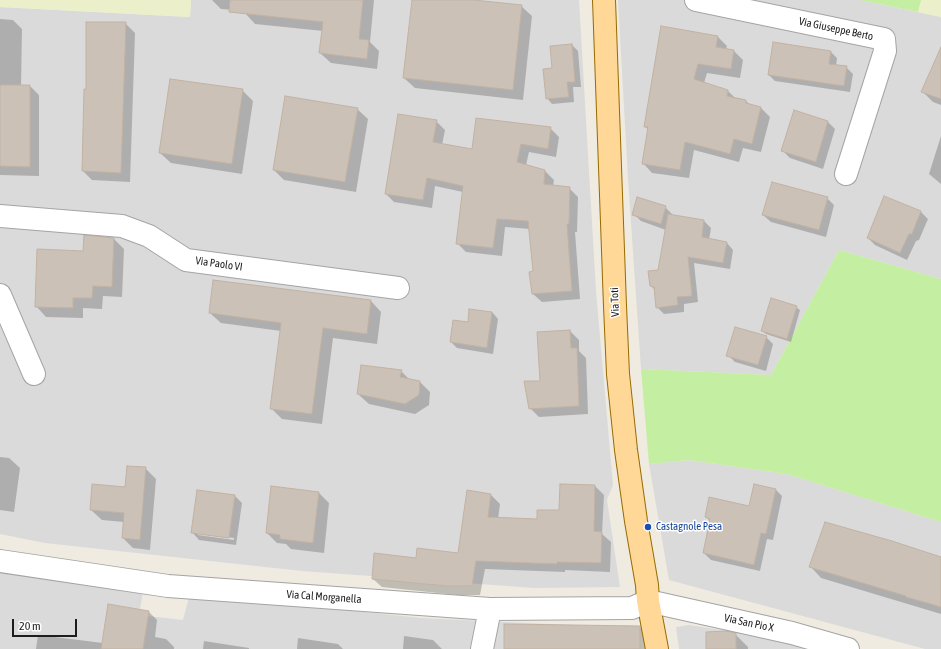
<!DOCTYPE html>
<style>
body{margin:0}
#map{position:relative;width:941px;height:649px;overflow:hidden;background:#efebe1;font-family:"Asap Condensed",sans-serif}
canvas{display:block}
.scale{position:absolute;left:12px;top:619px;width:65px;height:18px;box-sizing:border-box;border:2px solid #1d1d1d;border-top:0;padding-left:5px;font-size:12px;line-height:14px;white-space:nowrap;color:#1d1d1d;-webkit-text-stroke:3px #fff;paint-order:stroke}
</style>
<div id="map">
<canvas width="941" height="649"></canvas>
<div class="scale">20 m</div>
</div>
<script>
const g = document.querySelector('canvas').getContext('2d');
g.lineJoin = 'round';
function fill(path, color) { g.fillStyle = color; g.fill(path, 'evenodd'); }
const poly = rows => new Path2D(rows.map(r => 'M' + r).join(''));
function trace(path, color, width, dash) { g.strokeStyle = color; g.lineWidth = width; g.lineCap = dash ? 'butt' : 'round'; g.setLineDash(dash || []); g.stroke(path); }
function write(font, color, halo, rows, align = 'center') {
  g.font = font + ' "Asap Condensed",sans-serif'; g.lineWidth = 3; g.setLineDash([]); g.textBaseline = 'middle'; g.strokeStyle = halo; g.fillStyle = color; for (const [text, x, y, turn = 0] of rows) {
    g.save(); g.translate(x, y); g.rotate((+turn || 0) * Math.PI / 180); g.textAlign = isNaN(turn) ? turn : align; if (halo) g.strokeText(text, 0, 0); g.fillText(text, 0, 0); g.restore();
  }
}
const residential = poly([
 [191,0,579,0,596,291,613,485,607,500,620,587,534,588,302,571,45,543,0,534,0,7,190,17],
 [618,0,860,0,941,17,941,279,839,250,771,375,641,369,628,179],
 [689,460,787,474,941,522,941,649,925,649,669,580,649,464],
 [0,570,143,592,139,615,183,620,189,597,274,602,421,618,635,628,639,649,0,649],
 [689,625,773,638,810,649,679,649,676,627]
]);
const farmland = poly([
 [0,0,191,0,190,17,0,7],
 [921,0,941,0,941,17,918,12]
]);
const grass = poly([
 [860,0,921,0,918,12],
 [839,250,941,279,941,522,787,474,689,460,649,464,641,369,771,375]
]);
const shadow = poly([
 [212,0,374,0,370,42,379,51,377,69,331,63,320,53,323,31,255,24,245,13,245,11,221,9],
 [413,0,433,0,521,6,532,16,523,100,415,88,404,78],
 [0,19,13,20,22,29,21,86,30,86,39,95,39,176,0,175],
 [125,23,135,33,130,182,92,180,83,171,86,90],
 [718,37,727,46,726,49,734,51,743,60,740,78,707,73,704,83,728,91,736,99,746,101,750,105,761,108,770,117,761,152,743,148,739,162,694,150,689,178,652,173,643,163,648,130,645,126],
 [572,45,578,51,581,87,573,87,574,102,552,104,547,98,553,69],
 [831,52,837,58,836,66,846,67,853,74,850,92,775,81,769,75],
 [941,57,941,105,933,102,922,91],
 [242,90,253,101,242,174,171,163,160,153],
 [357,109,368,119,356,192,284,180,274,170],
 [795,112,828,122,835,129,823,169,790,158,783,151],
 [436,121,445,130,442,145,473,150,550,128,559,137,556,157,529,152,526,165,545,171,554,180,553,186,569,188,578,197,577,232,575,232,580,299,542,302,533,294,534,272,530,229,505,227,502,256,466,252,457,243,463,192,435,186,432,208,394,202,386,194],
 [941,136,941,184,929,174],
 [884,197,921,212,928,219,919,240,916,241,907,260,875,245,868,238],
 [827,198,834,205,826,237,771,222,763,215],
 [665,207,672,214,672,215,704,221,711,228,709,240,727,243,733,250,730,269,694,263,698,302,684,304,684,312,664,314,657,307,655,290,651,286,659,271,666,230,641,221,634,214],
 [114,239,124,249,122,297,103,296,102,309,83,308,83,318,46,317,36,306,84,252],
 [371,301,381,312,377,344,333,338,322,424,282,419,271,408,281,331,221,323,210,313],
 [796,307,800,310,791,342,766,334,762,331],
 [492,312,498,319,493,354,457,348,451,342,469,323],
 [570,331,579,340,579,351,586,358,588,414,539,417,530,408,541,382],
 [766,337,773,344,766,371,735,362,728,355],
 [401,371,410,380,420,382,430,392,429,405,415,414,369,404,358,394],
 [0,457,9,458,20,468,14,512,0,510],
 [145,468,156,479,150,550,133,548,123,538,124,522,102,520,91,510,126,488],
 [595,486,604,495,602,534,611,542,610,572,565,570,565,572,485,569,480,595,457,595,382,587,373,579,417,559,459,554,491,495,500,504,498,519,538,520,560,511],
 [775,489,782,496,773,540,767,539,760,571,711,560,704,553,711,522,706,517,750,507],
 [319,493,329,503,324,553,291,549,286,544,277,543,267,533],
 [235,496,242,503,236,545,199,540,192,532],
 [198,533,234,538,234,540,198,535],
 [941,558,941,614,821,578,811,567],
 [149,612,157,620,155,637,166,639,174,647,174,649,36,649,38,635,103,643],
 [640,627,646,634,646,649,505,649],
 [735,634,748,647,748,649,707,649],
 [404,636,433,640,442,649,403,649],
 [298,638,338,644,343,649,297,649],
 [204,641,249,648,249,649,203,649]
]);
const building = poly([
 [230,0,363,0,359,39,369,40,367,59,319,53,323,22,229,12,230,0],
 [412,0,474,0,522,5,513,90,403,78,412,0],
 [86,22,126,22,121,173,82,171,84,89,86,89,86,22],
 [661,26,718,36,716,47,734,50,731,69,698,64,694,79,728,90,727,96,746,100,746,103,761,107,752,144,734,139,730,154,685,142,680,170,642,164,648,127,644,127,661,26],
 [773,42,831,51,829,64,847,66,844,86,768,75,773,42],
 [572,44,575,82,567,82,569,97,546,99,543,69,552,68,550,46,572,44],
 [941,47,941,99,921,92,941,47],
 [170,79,243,89,232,164,159,153,170,79],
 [0,85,30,85,30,167,0,166,0,85],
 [285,96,358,108,345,182,273,170,285,96],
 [794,110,828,121,816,162,781,151,794,110],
 [398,114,437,120,433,142,472,149,476,118,551,127,548,149,521,144,517,162,545,170,544,184,570,187,569,224,567,224,572,291,532,294,529,272,533,271,528,221,497,219,493,248,456,244,463,186,427,178,423,200,385,194,398,114],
 [772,182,828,197,819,230,762,215,772,182],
 [884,196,921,211,912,234,909,234,900,253,867,238,884,196],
 [637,197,666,206,661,224,632,215,637,197],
 [668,214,704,220,702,237,727,242,723,263,688,257,692,296,677,297,678,305,656,308,654,287,650,286,648,271,658,270,668,214],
 [84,235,114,238,112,287,93,286,92,298,73,298,73,308,35,307,37,249,83,251,84,235],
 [213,280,371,300,367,334,323,328,312,414,270,409,281,323,209,313,213,280],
 [771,298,797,306,787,339,761,331,771,298],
 [469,309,492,312,487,348,450,342,453,320,468,322,469,309],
 [735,327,767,336,758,365,726,356,735,327],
 [570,330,571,348,577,348,579,406,529,409,524,381,540,381,537,332,570,330],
 [361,365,402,370,400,377,420,381,419,395,405,404,357,394,361,365],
 [127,466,146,467,140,540,122,538,124,513,90,510,92,484,125,487,127,466],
 [560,484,595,485,594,531,602,532,601,563,557,562,557,564,476,561,472,586,447,586,372,579,374,553,416,558,417,548,458,553,467,490,491,494,488,517,537,519,537,510,559,510,560,484],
 [754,484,776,489,766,534,761,533,754,565,703,553,710,519,705,517,709,497,749,506,754,484],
 [271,486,319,492,313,543,280,539,280,535,266,533,271,486],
 [197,490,235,495,229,538,191,533,197,490],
 [825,522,892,541,941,557,941,607,906,597,906,596,809,567,825,522],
 [108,604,149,611,143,649,101,649,108,604],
 [504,624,640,626,640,649,504,649,504,624],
 [726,631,736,633,736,649,706,649,706,632,726,631]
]);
const minor = poly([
 [696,0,884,39,885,51,846,174],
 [0,216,122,226,149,236,186,260,398,288],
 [0,295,34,374],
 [0,561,168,586,490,609,632,608,648,601,792,633,848,649],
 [482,649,490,609]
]);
const major = poly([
 [604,0,615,306,618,374,626,450,636,521,647,585,648,601,657,649]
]);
const markers = [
 [648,527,4,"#1a4fb4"]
];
const streetNames = [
 ["Via Giuseppe Berto",836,29,12],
 ["Via Paolo VI",219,264,8],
 ["Via Toti",615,302,-92],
 ["Via Cal Morganella",324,597,4],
 ["Via San Pio X",749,623,12]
];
const transitNames = [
 ["Castagnole Pesa",656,527]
];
fill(residential, '#dbdada');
fill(farmland, '#ebf0cb');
fill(grass, '#c4eea2');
fill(shadow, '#0003');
fill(building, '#cbc1b7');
trace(building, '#c2b2a3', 1);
trace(minor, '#a4a4a4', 24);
trace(major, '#966b00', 24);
trace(minor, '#fff', 22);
trace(major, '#ffd797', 22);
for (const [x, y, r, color] of markers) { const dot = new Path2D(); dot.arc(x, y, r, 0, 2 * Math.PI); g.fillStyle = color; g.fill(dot); trace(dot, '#fff', 1.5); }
write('11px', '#1d1d1d', '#fff', streetNames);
write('11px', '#164399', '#fff', transitNames, 'left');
</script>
